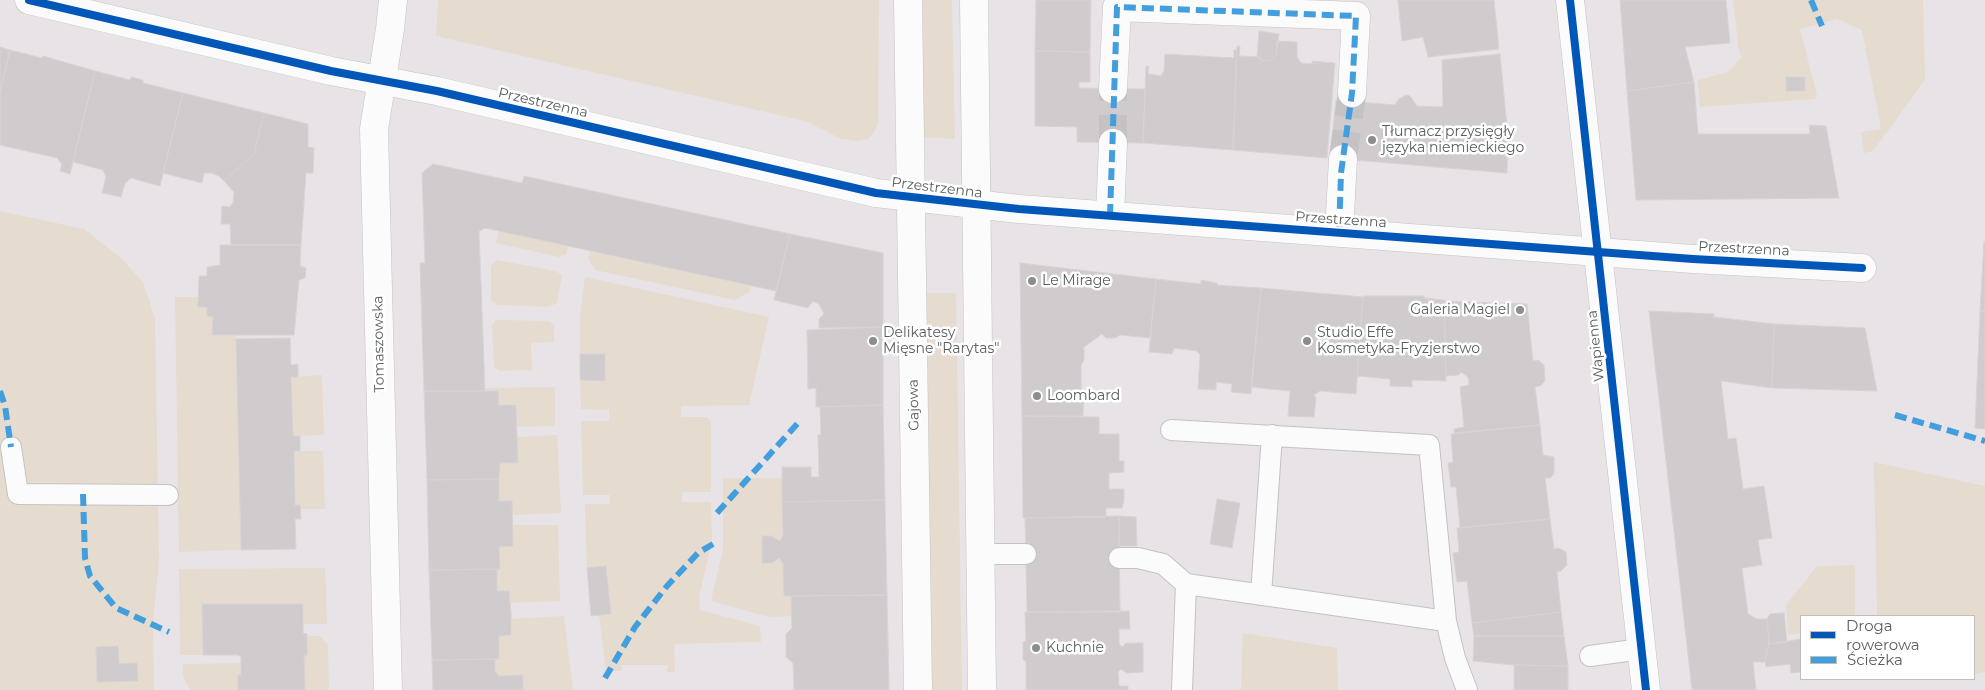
<!DOCTYPE html>
<meta charset="utf-8">
<style>
body{margin:0}
#map{position:relative;width:1985px;height:690px;overflow:hidden;background:#e8e3e6;font-family:Montserrat,sans-serif}
canvas{display:block}
.legend{position:absolute;left:1800px;top:615px;width:175px;height:65px;box-sizing:border-box;background:#fff;border:1px solid #bdbfbd;margin:0;padding:6px 9px;list-style:none;font-size:15px;color:#59605b}
.legend li{display:flex;align-items:center;gap:10px;height:25px}
.legend b{width:25px;border:1px solid #bdbfbd}
</style>
<div id="map">
<canvas width="1985" height="690"></canvas>
<ul class="legend">
<li><b style="height:6px;background:#0057b8"></b>Droga rowerowa</li>
<li><b style="height:6px;background:#439ede"></b>Ścieżka</li>
</ul>
</div>
<script>
const g = document.querySelector('canvas').getContext('2d');
g.lineJoin = 'round';
function fill(path, color) { g.fillStyle = color; g.fill(path, 'evenodd'); }
const poly = rows => new Path2D(rows.map(r => 'M' + r).join(''));
function trace(path, color, width, dash) { g.strokeStyle = color; g.lineWidth = width; g.lineCap = dash ? 'butt' : 'round'; g.setLineDash(dash || []); g.stroke(path); }
function write(font, color, halo, rows, align = 'center') {
  g.font = font + ' Montserrat,sans-serif'; g.lineWidth = 5; g.setLineDash([]); g.textBaseline = 'middle'; g.strokeStyle = halo; g.fillStyle = color; for (const [text, x, y, turn = 0] of rows) {
    g.save(); g.translate(x, y); g.rotate((+turn || 0) * Math.PI / 180); g.textAlign = isNaN(turn) ? turn : align; if (halo) g.strokeText(text, 0, 0); g.fillText(text, 0, 0); g.restore();
  }
}
const green = poly([
 [438,0,879,0,878,124,873,134,868,139,857,141,841,139,805,121,436,36],
 [923,0,952,0,955,139,923,137],
 [1733,0,1923,0,1925,80,1873,151,1864,153,1861,132,1881,129,1862,30,1837,19,1800,29,1817,95,1815,99,1700,107,1698,80,1728,72,1742,57,1739,51],
 [0,211,84,229,121,258,143,282,155,318,159,558,153,624,154,690,0,690],
 [499,231,568,246,566,254,559,257,496,243],
 [590,251,751,286,748,293,735,300,595,270,588,258],
 [497,260,555,271,562,275,557,303,548,307,498,305,491,301,491,266],
 [585,277,769,317,749,405,681,406,681,417,707,417,711,423,711,492,682,492,682,502,711,502,712,541,699,596,700,610,760,626,761,642,674,644,675,672,667,672,668,665,621,665,622,671,606,671,599,615,611,614,607,567,587,568,585,507,585,504,610,504,610,495,583,495,581,421,609,421,609,410,581,409,580,380,605,381,605,354,580,354,580,314],
 [926,293,956,293,962,690,932,690],
 [175,297,198,297,207,307,207,316,213,317,212,335,235,335,236,339,241,550,179,552],
 [496,320,549,321,554,325,554,342,531,343,532,370,500,371,494,368,492,325],
 [322,375,324,435,293,436,291,377],
 [555,387,555,426,517,427,516,406,499,405,498,391,485,391,485,388],
 [557,435,561,513,512,515,512,501,499,501,500,463,518,463,517,437],
 [294,451,323,451,325,509,300,509,300,505,295,505],
 [1874,462,1985,486,1985,672,1974,674,1974,616,1877,616],
 [723,478,782,478,783,535,780,541,772,536,762,536,783,563,791,596,792,616,769,617,711,601,723,549],
 [512,525,558,525,560,601,510,603,509,591,497,591,497,569,500,569,499,547,513,546],
 [1855,565,1855,616,1801,616,1801,633,1788,635,1786,605,1817,566],
 [325,568,327,624,303,624,303,604,202,604,203,655,180,655,179,569],
 [564,616,573,690,523,690,523,675,499,676,495,671,495,659,499,658,499,636,511,635,511,619],
 [1243,633,1337,648,1338,690,1241,690],
 [307,636,320,636,328,645,329,690,305,690,304,656],
 [241,663,241,675,238,675,238,690,190,690,183,676,183,664]
]);
const building = poly([
 [1036,0,1091,0,1090,52,1035,51,1036,0],
 [1398,0,1494,0,1499,49,1428,57,1423,37,1402,41,1398,0],
 [1620,0,1726,0,1730,43,1685,47,1694,82,1627,91,1620,0],
 [1259,31,1279,34,1276,55,1270,61,1260,60,1260,57,1257,57,1259,31],
 [1277,41,1297,42,1297,57,1301,63,1312,64,1312,61,1335,63,1327,158,1233,150,1237,46,1240,46,1239,56,1260,57,1260,60,1270,61,1276,55,1277,41],
 [0,47,10,50,0,93,0,47],
 [10,50,42,58,43,56,95,71,70,174,60,171,62,164,57,158,0,145,0,93,10,50],
 [1234,50,1237,50,1233,150,1143,143,1146,66,1149,66,1148,74,1161,76,1164,71,1165,54,1234,58,1234,50],
 [1035,51,1090,52,1090,82,1079,82,1079,88,1145,89,1143,143,1077,142,1077,127,1035,126,1035,51],
 [1500,54,1508,136,1507,173,1330,158,1336,100,1395,105,1399,99,1406,95,1410,96,1417,106,1443,107,1442,60,1500,54],
 [95,71,130,80,131,77,143,80,143,83,183,93,160,186,131,178,125,183,121,197,102,193,106,177,103,170,73,162,95,71],
 [1786,77,1805,77,1805,91,1786,91,1786,77],
 [1694,82,1698,134,1810,134,1809,125,1826,126,1839,198,1636,200,1627,91,1694,82],
 [183,93,264,113,254,154,224,181,219,176,211,173,204,173,202,183,163,173,183,93],
 [264,113,308,124,308,147,314,148,313,173,306,173,301,245,231,245,230,224,221,224,222,206,230,207,233,203,234,192,224,181,254,154,264,113],
 [433,164,522,183,524,176,790,234,776,291,485,228,479,231,485,391,424,391,420,263,425,263,422,173,433,164],
 [790,234,883,253,883,327,819,328,819,319,824,314,819,304,813,301,808,308,774,300,790,234],
 [1984,242,1985,242,1985,311,1980,311,1984,242],
 [220,245,301,245,300,266,306,268,305,278,299,280,294,335,212,335,213,317,207,316,207,307,198,307,199,276,207,276,207,267,220,265,220,245],
 [1020,263,1156,279,1150,338,1120,335,1115,338,1106,338,1102,334,1083,348,1084,350,1084,360,1081,365,1081,394,1084,393,1083,416,1022,416,1020,263],
 [1156,279,1201,284,1201,280,1217,283,1217,285,1261,288,1251,394,1231,392,1232,384,1216,382,1216,390,1198,389,1200,355,1197,351,1174,348,1172,354,1149,352,1156,279],
 [1261,288,1363,297,1356,394,1320,391,1314,395,1316,398,1314,417,1288,416,1290,391,1251,387,1261,288],
 [1363,296,1424,296,1424,298,1444,300,1446,381,1412,380,1412,387,1390,386,1390,379,1357,376,1363,296],
 [1444,301,1527,304,1533,361,1538,360,1544,365,1545,381,1540,386,1535,387,1540,425,1454,433,1454,429,1464,427,1460,387,1469,385,1468,377,1461,372,1459,375,1446,376,1444,301],
 [1649,311,1714,314,1714,317,1774,324,1772,388,1721,381,1728,439,1736,438,1743,489,1764,486,1772,538,1758,540,1762,565,1742,568,1748,614,1757,619,1767,619,1769,644,1765,662,1753,662,1756,690,1692,690,1649,311],
 [1980,311,1985,311,1985,429,1975,428,1980,311],
 [1774,324,1865,328,1877,391,1772,388,1774,324],
 [883,327,883,405,816,407,816,388,808,389,807,330,883,327],
 [290,338,291,365,298,364,298,377,291,377,293,436,300,436,300,451,294,451,295,505,300,505,301,519,295,519,296,549,241,550,236,339,290,338],
 [580,354,605,354,605,381,580,380,580,354],
 [424,391,498,391,499,405,516,405,518,463,500,463,499,479,427,480,424,391],
 [883,405,885,500,782,502,782,467,811,467,811,477,819,477,818,435,821,435,820,407,883,405],
 [1022,416,1099,417,1099,434,1119,434,1119,461,1124,461,1124,472,1109,473,1109,489,1124,489,1124,501,1122,508,1106,508,1106,517,1023,518,1022,416],
 [1540,425,1543,455,1554,457,1554,474,1550,478,1545,478,1550,519,1460,528,1456,487,1451,487,1448,463,1453,462,1451,434,1540,425],
 [499,479,499,501,512,501,513,546,499,547,500,569,429,570,427,480,499,479],
 [1217,499,1240,503,1232,548,1210,544,1217,499],
 [885,500,887,595,784,596,783,563,779,558,772,563,762,563,762,536,772,536,780,541,783,535,782,502,885,500],
 [1119,516,1120,612,1027,612,1025,518,1119,516],
 [1119,516,1136,517,1137,546,1119,546,1119,516],
 [1550,519,1554,549,1559,548,1566,552,1567,565,1561,571,1557,572,1561,612,1472,623,1467,581,1457,582,1453,553,1459,552,1457,528,1550,519],
 [606,566,611,614,591,616,587,568,606,566],
 [497,569,497,591,509,591,511,613,511,635,499,636,499,659,432,660,429,570,497,569],
 [887,595,889,690,794,690,793,663,786,657,786,634,792,628,791,596,887,595],
 [202,604,303,604,303,633,307,634,307,655,304,656,305,690,238,690,238,675,241,675,241,657,238,655,203,655,202,604],
 [1129,611,1130,629,1119,629,1119,644,1122,647,1126,643,1143,643,1143,672,1127,673,1121,669,1118,672,1119,686,1128,686,1128,690,1026,690,1026,661,1023,660,1023,642,1026,641,1025,612,1129,611],
 [1561,612,1564,636,1474,636,1472,623,1561,612],
 [1784,613,1787,642,1769,644,1767,619,1770,614,1784,613],
 [1474,636,1564,636,1568,666,1514,665,1473,661,1474,636],
 [1801,639,1801,672,1791,673,1790,664,1766,667,1765,662,1769,644,1801,639],
 [118,646,119,664,137,663,138,681,97,682,96,647,118,646],
 [495,659,495,671,499,676,523,675,523,690,433,690,432,660,495,659],
 [1514,665,1568,666,1568,690,1514,690,1514,665]
]);
const minorTunnel = poly([
 [1113,143,1113,89],
 [1343,159,1352,93]
]);
const service = poly([
 [1171,430,1429,445,1446,621],
 [11,447,18,494,168,495],
 [980,554,1026,554],
 [1119,558,1138,558,1163,564,1186,584,1182,690],
 [1186,584,1446,621,1455,658,1467,690],
 [1261,595,1272,435],
 [1590,656,1641,649]
]);
const minor = poly([
 [29,0,331,71,437,91,876,193,1019,209,1693,259,1862,268],
 [908,0,918,690],
 [974,0,982,690],
 [1570,0,1646,690],
 [1113,89,1117,7,1356,16,1352,93],
 [1110,216,1113,143],
 [1339,233,1343,159],
 [388,690,374,129,390,29,393,0]
]);
const quiet = poly([
 [1811,0,1822,26],
 [1110,216,1117,7,1356,16,1352,93,1341,173,1339,233],
 [0,391,5,406,11,447],
 [1895,415,1985,441],
 [83,494,85,558,90,576,116,608,169,632],
 [717,513,798,423],
 [605,678,635,627,667,586,698,553,718,541]
]);
const cycleway = poly([
 [29,0,331,71,437,91,876,193,1019,209,1693,259,1862,268],
 [1570,0,1646,690]
]);
const markers = [
 [1372,140,5,"#8b8e8c"],
 [1032,281,5,"#8b8e8c"],
 [1520,310,5,"#8b8e8c"],
 [873,341,5,"#8b8e8c"],
 [1307,341,5,"#8b8e8c"],
 [1037,396,5,"#8b8e8c"],
 [1036,648,5,"#8b8e8c"]
];
const streetNames = [
 ["Przestrzenna",543,103,13],
 ["Przestrzenna",937,188,7],
 ["Przestrzenna",1341,220,4],
 ["Przestrzenna",1744,249,3],
 ["Tomaszowska",379,344,-91],
 ["Wapienna",1596,346,-96],
 ["Gajowa",914,405,-91]
];
const poiNames = [
 ["Tłumacz przysięgły",1382,132],
 ["języka niemieckiego",1382,148],
 ["Le Mirage",1042,281],
 ["Galeria Magiel",1510,310,"right"],
 ["Delikatesy",883,333],
 ["Mięsne \"Rarytas\"",883,349],
 ["Studio Effe",1317,333],
 ["Kosmetyka-Fryzjerstwo",1317,349],
 ["Loombard",1047,396],
 ["Kuchnie",1046,648]
];
fill(green, '#e5dccf');
fill(building, '#d0ccce');
trace(building, '#d8d2d6', 1);
trace(minorTunnel, '#c4c2c3', 28, [28, 14]);
trace(service, '#c3c3c3', 22);
trace(minor, '#c3c3c3', 29);
trace(service, '#fcfbfb', 20);
trace(minor, '#fcfbfb', 28);
trace(quiet, '#439ede', 6, [12, 6]);
trace(cycleway, '#0057b8', 8);
for (const [x, y, r, color] of markers) { const dot = new Path2D(); dot.arc(x, y, r, 0, 2 * Math.PI); g.fillStyle = color; g.fill(dot); trace(dot, '#fff', 2); }
write('14px', '#59605b', '#fff', streetNames);
write('14px', '#59605b', '#fff', poiNames, 'left');
</script>
